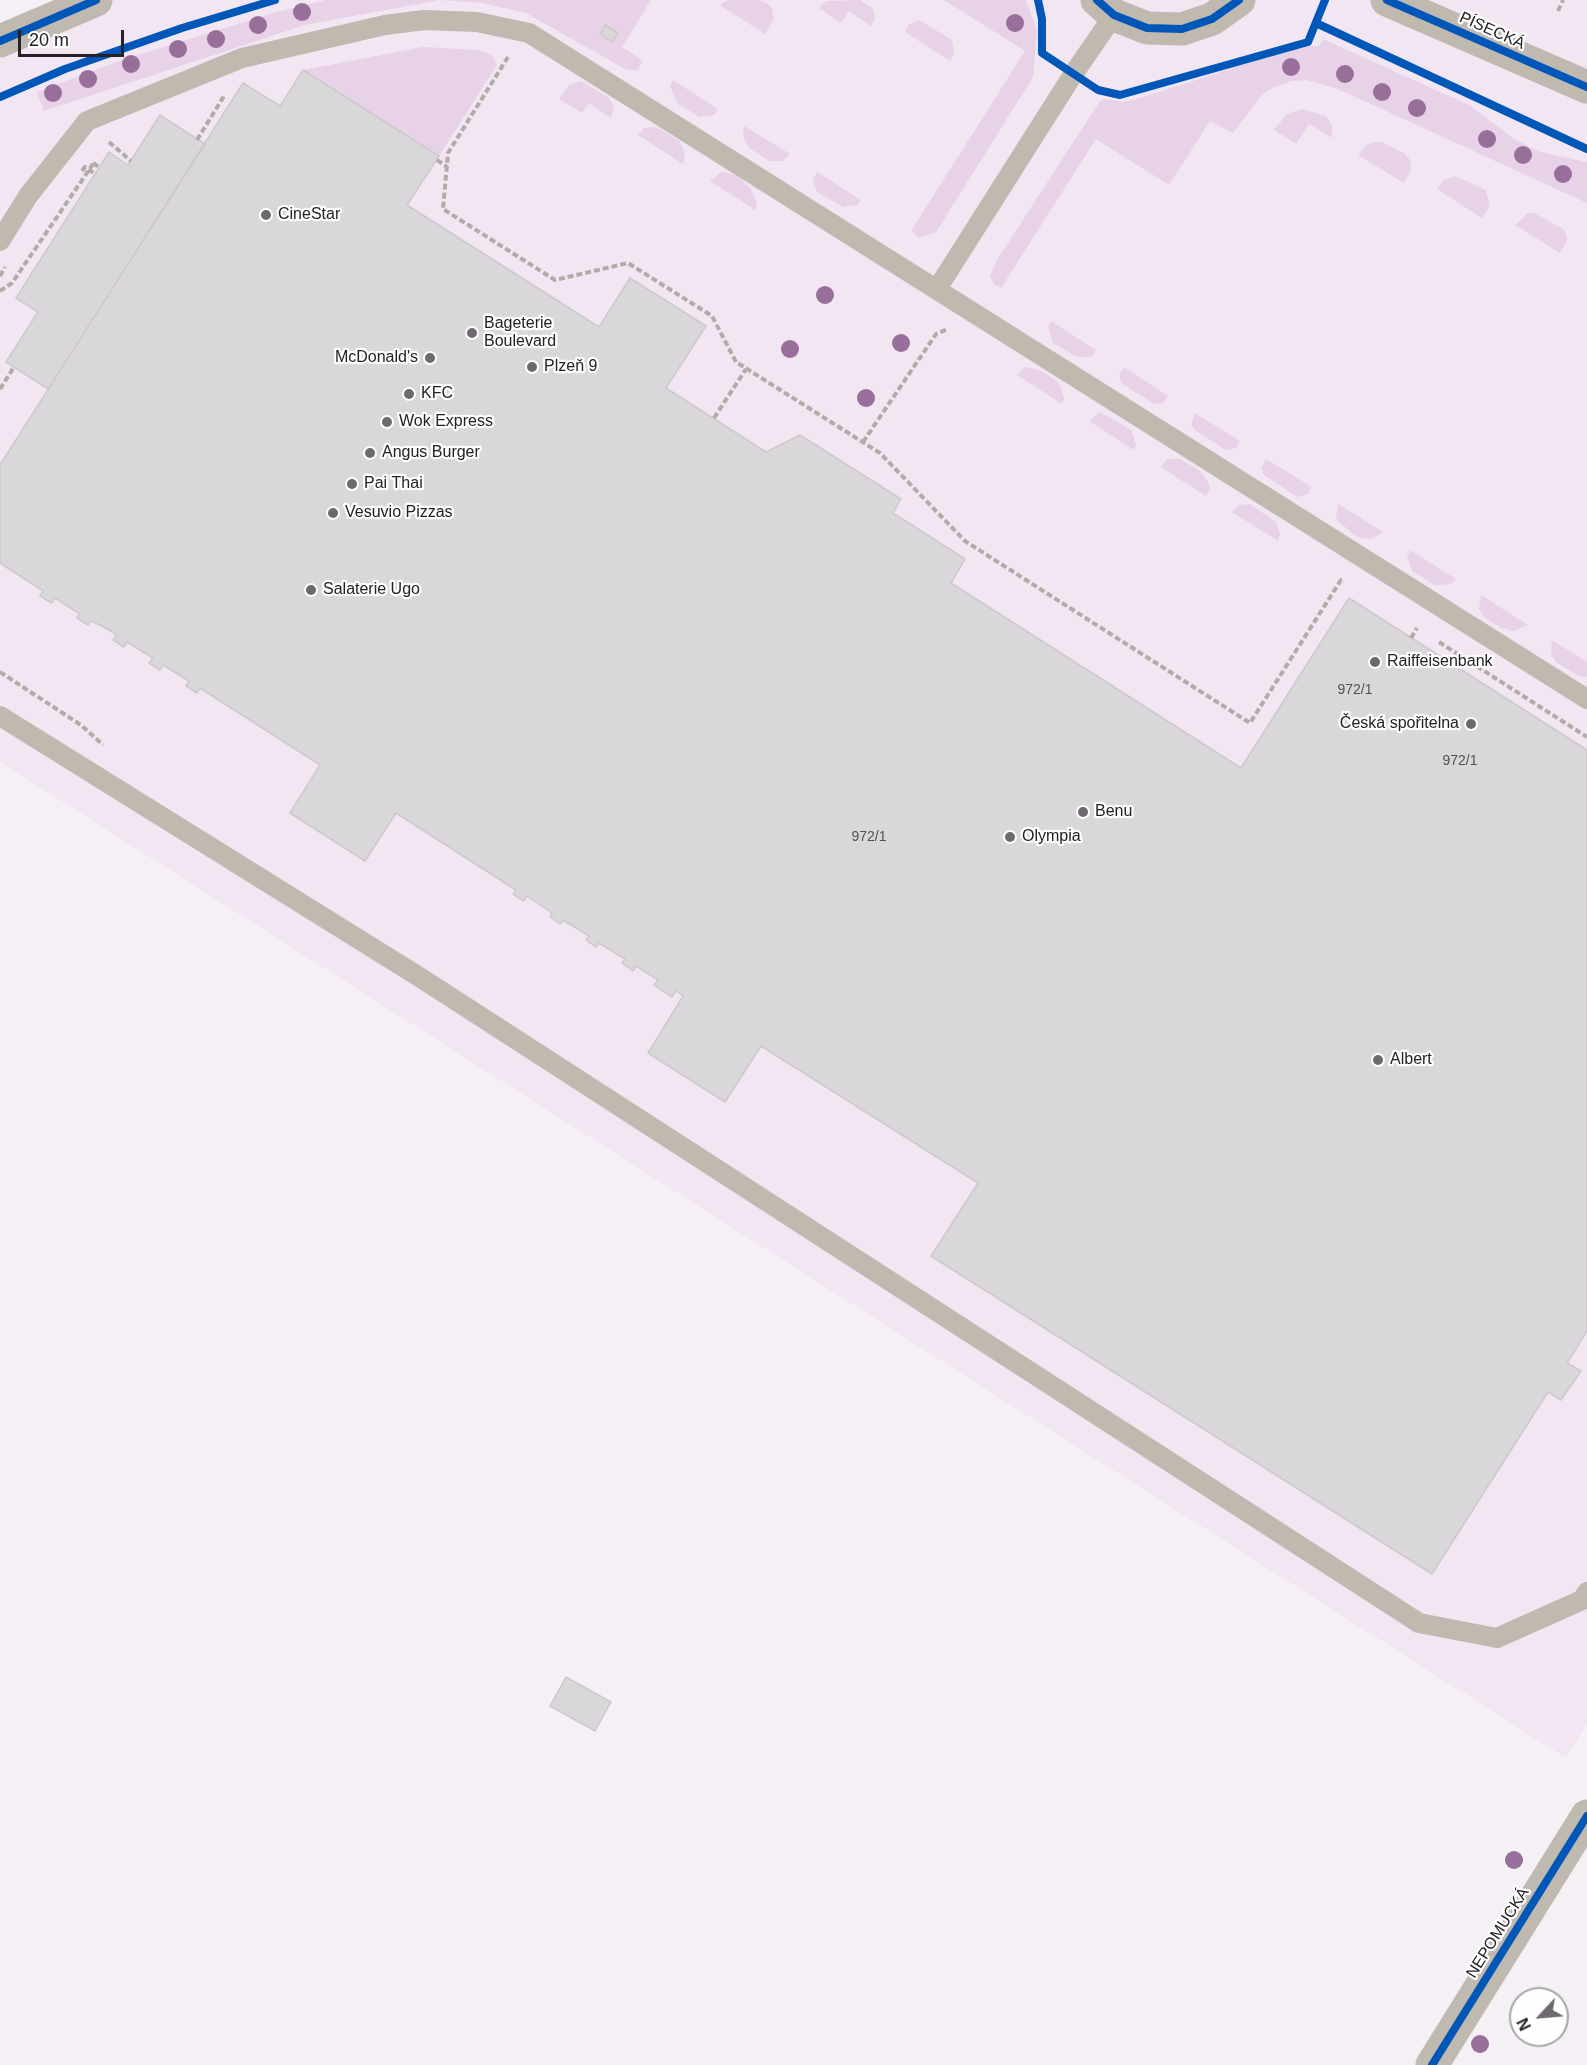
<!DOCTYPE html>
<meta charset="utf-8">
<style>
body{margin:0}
#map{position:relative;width:1587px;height:2065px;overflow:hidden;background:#f5f0f5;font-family:Helvetica,sans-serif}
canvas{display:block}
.north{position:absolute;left:1509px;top:1987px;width:60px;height:60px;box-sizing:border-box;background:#fefefe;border:2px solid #a7a6a7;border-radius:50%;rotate:244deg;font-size:16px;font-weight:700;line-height:24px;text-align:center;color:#252125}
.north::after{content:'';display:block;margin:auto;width:21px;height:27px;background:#6e696e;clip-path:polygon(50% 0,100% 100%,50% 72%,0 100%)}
.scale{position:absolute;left:18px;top:30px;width:106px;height:27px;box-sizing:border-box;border:3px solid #252125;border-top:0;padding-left:8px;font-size:18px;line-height:21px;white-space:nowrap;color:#252125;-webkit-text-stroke:4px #fefefe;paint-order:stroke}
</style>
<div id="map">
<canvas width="1587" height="2065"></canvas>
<div class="north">N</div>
<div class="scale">20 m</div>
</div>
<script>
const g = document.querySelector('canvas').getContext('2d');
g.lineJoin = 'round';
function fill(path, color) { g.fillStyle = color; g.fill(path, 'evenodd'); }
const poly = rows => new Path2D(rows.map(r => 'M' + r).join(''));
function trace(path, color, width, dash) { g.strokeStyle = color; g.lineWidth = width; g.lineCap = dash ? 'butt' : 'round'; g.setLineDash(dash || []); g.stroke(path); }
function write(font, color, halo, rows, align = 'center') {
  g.font = font + ' Helvetica,sans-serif'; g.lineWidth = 4.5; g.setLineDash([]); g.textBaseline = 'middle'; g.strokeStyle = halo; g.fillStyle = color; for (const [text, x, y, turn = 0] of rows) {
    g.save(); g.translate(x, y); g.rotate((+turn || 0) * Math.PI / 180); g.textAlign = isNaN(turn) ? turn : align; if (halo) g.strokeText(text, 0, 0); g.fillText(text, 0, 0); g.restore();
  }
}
const built = poly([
 [96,0,1587,0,1587,1723,1566,1758,0,762,0,41]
]);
const green = poly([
 [325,0,651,0,622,47,643,61,637,71,625,69,526,13,482,3,440,0,305,25,44,111,37,92,122,60,273,13],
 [728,0,759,0,768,4,772,8,774,19,765,34,720,5],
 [860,0,873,9,875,20,871,26,849,11,841,23,819,8,826,1],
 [944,0,1026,0,1037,30,1033,77,936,232,919,238,911,231,1025,51],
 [919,20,952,40,954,53,950,61,905,32,908,25],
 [1323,39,1469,105,1514,139,1540,152,1587,162,1587,203,1338,89,1307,80,1291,81,1272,88,1262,95,1233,133,1210,121,1169,185,1096,139,1001,288,994,284,990,276,997,260,1100,101,1105,99,1123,102,1144,97,1300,46,1319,46],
 [423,47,479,50,492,55,497,65,439,156,303,70],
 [673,80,718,109,714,115,699,117,677,103,670,86],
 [581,81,609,98,614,106,611,118,589,103,582,113,559,99,570,85],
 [1302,109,1326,116,1332,126,1332,138,1309,124,1296,144,1274,130,1287,114],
 [744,126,790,154,783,161,769,161,749,148,743,136],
 [651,127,659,128,679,141,685,152,683,164,638,135,644,128],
 [1374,142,1382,142,1404,153,1410,160,1411,170,1404,183,1358,155,1367,145],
 [722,172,736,175,751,189,757,203,755,210,710,181],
 [817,172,861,200,857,205,843,207,817,192,813,180],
 [1455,176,1486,190,1490,206,1482,218,1437,189,1444,180],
 [1528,213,1534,213,1565,230,1567,240,1560,253,1515,225],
 [1051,321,1096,350,1092,357,1077,357,1053,343,1048,327],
 [1025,367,1040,370,1059,383,1064,398,1062,404,1017,375],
 [1124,367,1168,396,1163,403,1154,404,1121,383,1119,375],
 [1100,412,1131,430,1136,444,1134,450,1089,421],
 [1195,413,1240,441,1236,448,1226,450,1195,430,1191,425],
 [1167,459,1180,459,1199,470,1208,482,1210,488,1206,496,1161,467],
 [1266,459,1312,487,1308,494,1297,497,1264,475,1261,468],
 [1250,504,1276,522,1280,534,1278,541,1232,512,1239,505],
 [1338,504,1383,532,1371,539,1361,538,1352,533,1336,519],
 [1410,550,1456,579,1451,584,1435,585,1412,571,1407,556],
 [1481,595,1528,625,1514,631,1502,628,1485,618,1479,609],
 [1552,640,1587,662,1587,677,1578,676,1556,662,1551,653]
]);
const building = poly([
 [605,25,618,33,612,42,600,34,605,25],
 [303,70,439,156,407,205,599,327,630,278,706,326,666,388,766,452,800,435,901,499,893,513,965,559,951,583,1241,768,1349,598,1587,750,1587,1331,1567,1363,1581,1371,1561,1400,1548,1392,1432,1574,931,1256,978,1183,761,1046,725,1102,648,1053,683,996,676,991,672,997,654,985,658,980,636,966,633,971,622,963,625,959,599,943,596,947,586,940,589,936,563,920,560,924,550,917,552,913,527,896,524,901,513,894,516,890,396,813,365,861,290,813,320,765,200,688,197,693,186,686,189,681,163,665,160,670,149,663,153,658,127,642,124,647,113,640,117,635,102,626,91,621,88,625,77,618,80,614,55,598,52,603,40,596,43,591,0,563,0,465,243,83,280,106,303,70],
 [160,115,205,144,48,389,6,362,38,312,16,298,109,152,128,165,160,115],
 [566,1677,611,1702,595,1731,550,1706,566,1677]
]);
const path = poly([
 [1558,11,1563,0],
 [508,57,448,153,443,209,555,280,628,263,712,316,736,362,880,453,965,541,1250,723,1341,580,1344,582],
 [197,140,224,96],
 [109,142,131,161],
 [437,160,447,167],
 [93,163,99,167],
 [0,276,5,267],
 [0,291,12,283,93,164],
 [0,389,14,367],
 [714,418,746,369],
 [863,442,936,334,948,329],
 [1411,638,1417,628],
 [1439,642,1587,737],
 [0,672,81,725,103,745]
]);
const service = poly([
 [0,241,28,196,87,121,242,58,385,25,424,20,477,22,529,33,1587,699],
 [937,289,1074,73,1114,15],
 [0,716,421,978,1419,1623,1497,1638,1582,1600,1587,1592]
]);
const minor = poly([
 [1097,0,1114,15,1147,28,1182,29,1212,19,1239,0],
 [1387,0,1587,87],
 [0,41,96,0]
]);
const tertiary = poly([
 [1432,2065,1587,1816]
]);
const pathBridge = poly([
 [82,171,85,167,95,174]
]);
const cycleway = poly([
 [1038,0,1042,19,1042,53,1098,90,1120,95,1308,42,1325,0],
 [1097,0,1114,15,1147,28,1182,29,1212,19,1239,0],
 [1387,0,1587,87],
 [1316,23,1587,149],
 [0,41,96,0],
 [0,97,65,69,182,28,275,0],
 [1432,2065,1587,1816]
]);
const trees = [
 [302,12],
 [1015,23],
 [258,25],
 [216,39],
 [178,49],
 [131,64],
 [1291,67],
 [1345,74],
 [88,79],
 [1382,92],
 [53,93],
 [1417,108],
 [1487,139],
 [1523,155],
 [1563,174],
 [825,295],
 [901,343],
 [790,349],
 [866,398],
 [1514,1860],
 [1480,2044]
];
const markers = [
 [266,215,6,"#6e696e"],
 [472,333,6,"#6e696e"],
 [430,358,6,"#6e696e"],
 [532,367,6,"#6e696e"],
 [409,394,6,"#6e696e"],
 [387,422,6,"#6e696e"],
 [370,453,6,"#6e696e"],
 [352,484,6,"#6e696e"],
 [333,513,6,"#6e696e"],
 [311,590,6,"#6e696e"],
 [1375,662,6,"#6e696e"],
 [1471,724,6,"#6e696e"],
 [1083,812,6,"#6e696e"],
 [1010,837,6,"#6e696e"],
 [1378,1060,6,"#6e696e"]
];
const numberNames = [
 ["972/1",1355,690],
 ["972/1",1460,761],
 ["972/1",869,837]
];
const streetNames = [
 ["PÍSECKÁ",1492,31,24],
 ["NEPOMUCKÁ",1498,1933,-58]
];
const poiNames = [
 ["CineStar",278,215],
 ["Bageterie",484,324],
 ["Boulevard",484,342],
 ["McDonald's",418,358,"right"],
 ["Plzeň 9",544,367],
 ["KFC",421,394],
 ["Wok Express",399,422],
 ["Angus Burger",382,453],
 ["Pai Thai",364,484],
 ["Vesuvio Pizzas",345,513],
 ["Salaterie Ugo",323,590],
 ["Raiffeisenbank",1387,662],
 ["Česká spořitelna",1459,724,"right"],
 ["Benu",1095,812],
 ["Olympia",1022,837],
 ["Albert",1390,1060]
];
fill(built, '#f1e6f2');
fill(green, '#e8d2e8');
fill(building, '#dad7da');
trace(building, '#cdc9cd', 1.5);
trace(path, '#b1aca8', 4, [6, 3]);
trace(service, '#bfb9b0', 20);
trace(minor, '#bfb9b0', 33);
trace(tertiary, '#bfb9b0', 33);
trace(pathBridge, '#b1aca8', 4, [6, 3]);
trace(cycleway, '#0057b8', 8);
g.fillStyle = '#976f9a';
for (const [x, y] of trees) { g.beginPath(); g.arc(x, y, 9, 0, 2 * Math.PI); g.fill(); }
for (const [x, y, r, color] of markers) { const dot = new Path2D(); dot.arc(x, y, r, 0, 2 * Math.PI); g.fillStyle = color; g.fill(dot); trace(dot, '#fefefe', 2); }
write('14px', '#535053', null, numberNames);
write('16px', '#252125', '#fefefe', streetNames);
write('16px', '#252125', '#fefefe', poiNames, 'left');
</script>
